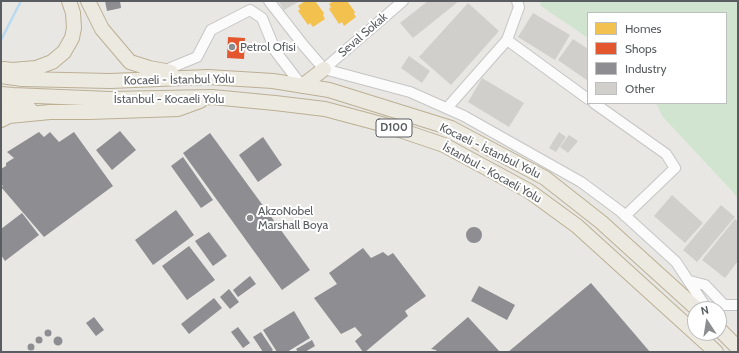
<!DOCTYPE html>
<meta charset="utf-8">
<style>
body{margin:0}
#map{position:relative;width:739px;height:353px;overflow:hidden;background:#e8e7e3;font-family:Cabin,sans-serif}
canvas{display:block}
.frame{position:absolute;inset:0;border:2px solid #595c60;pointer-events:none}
.legend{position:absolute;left:587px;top:12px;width:140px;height:92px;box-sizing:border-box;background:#fff;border:1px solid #bdbebf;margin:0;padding:5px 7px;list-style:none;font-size:12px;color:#595c60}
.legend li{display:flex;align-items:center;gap:8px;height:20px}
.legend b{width:20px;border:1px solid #bdbebf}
.north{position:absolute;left:687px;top:301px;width:40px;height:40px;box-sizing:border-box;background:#fff;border:1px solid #bdbebf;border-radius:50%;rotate:348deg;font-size:11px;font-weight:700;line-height:16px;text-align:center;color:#595c60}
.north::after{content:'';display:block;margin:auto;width:14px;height:18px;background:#8b8d8e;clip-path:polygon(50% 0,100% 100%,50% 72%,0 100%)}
</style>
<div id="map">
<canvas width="739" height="353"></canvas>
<div class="frame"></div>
<ul class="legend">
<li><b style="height:11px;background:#f2c14e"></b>Homes</li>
<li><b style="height:11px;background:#e4572e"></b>Shops</li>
<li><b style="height:11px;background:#8d8d92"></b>Industry</li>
<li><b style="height:11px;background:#d0cfcc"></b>Other</li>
</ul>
<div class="north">N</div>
</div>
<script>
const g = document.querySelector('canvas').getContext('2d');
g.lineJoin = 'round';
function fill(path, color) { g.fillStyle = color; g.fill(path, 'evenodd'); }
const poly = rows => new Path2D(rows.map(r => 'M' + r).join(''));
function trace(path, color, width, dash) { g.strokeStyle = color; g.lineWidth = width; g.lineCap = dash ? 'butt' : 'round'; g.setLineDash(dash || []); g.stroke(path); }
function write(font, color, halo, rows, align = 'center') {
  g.font = font + ' Cabin,sans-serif'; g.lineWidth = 4; g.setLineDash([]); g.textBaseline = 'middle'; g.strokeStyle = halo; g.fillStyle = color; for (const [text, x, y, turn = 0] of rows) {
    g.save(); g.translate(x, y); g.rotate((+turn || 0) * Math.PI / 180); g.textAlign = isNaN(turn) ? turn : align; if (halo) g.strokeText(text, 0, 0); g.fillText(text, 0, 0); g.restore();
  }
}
const green = poly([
 [540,1,738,1,738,199,732,191,662,116,656,103,726,103,726,13,588,13,588,38,541,6]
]);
const homes = poly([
 [305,1,315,1,324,13,323,15,325,19,313,27,310,23,308,25,298,11,300,9,298,6],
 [334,1,347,1,355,12,354,14,356,17,344,26,342,22,339,24,329,9,331,7,329,4]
]);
const shops = poly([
 [228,37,245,38,244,59,227,58]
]);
const industry = poly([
 [105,1,120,1,121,8,107,11],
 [120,131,136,150,112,170,96,150],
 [39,132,44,137,50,132,59,142,74,132,113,186,44,237,1,187,3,186,1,184,1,169,6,166,6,163,14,158,7,152],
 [210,133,310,270,282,290,183,153],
 [263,137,282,165,258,182,239,155],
 [183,157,213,200,201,208,171,166],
 [176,210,194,235,153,265,135,240],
 [22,213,39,235,5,261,1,255,1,229],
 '466 235a8 8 0 1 1 16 0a8 8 0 1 1-16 0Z',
 [209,232,227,256,213,266,195,241],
 [189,246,215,280,187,300,162,266],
 [363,248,371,258,383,252,388,256,393,253,426,296,405,311,408,316,365,352,363,352,355,341,362,335,355,327,341,334,314,298,337,284,329,273],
 [250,276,256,284,238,297,233,290],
 [591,283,650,352,508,352],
 [479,286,515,305,507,320,471,301],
 [229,289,239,302,230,309,220,297],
 [214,298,222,308,189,334,181,324],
 [294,311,310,338,287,352,277,352,263,330],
 [94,317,104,330,96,336,86,323],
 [468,317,500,352,437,352,436,350,431,349],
 [238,327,250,343,243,348,231,332],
 '44.5 333a3.5 3.5 0 1 1 7 0a3.5 3.5 0 1 1-7 0Z',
 [261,332,273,350,270,352,263,352,253,337],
 '53.5 341a4.5 4.5 0 1 1 9 0a4.5 4.5 0 1 1-9 0Z',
 '35.5 340a3.5 3.5 0 1 1 7 0a3.5 3.5 0 1 1-7 0Z',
 [312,340,315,346,305,352,298,352,296,349],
 '27.5 347a3.5 3.5 0 1 1 7 0a3.5 3.5 0 1 1-7 0Z'
]);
const stream = poly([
 [1,40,21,1]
]);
const building = poly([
 [281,1,300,1,284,10,279,2],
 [428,1,459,1,413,38,400,23],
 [468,3,499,31,451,85,419,57],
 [533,13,570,35,555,60,518,37],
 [573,39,588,49,588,81,558,60],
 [409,56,430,71,422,83,401,68],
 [482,78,524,103,509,127,468,102],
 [559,132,566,137,556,152,549,148],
 [569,135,578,141,568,153,560,147],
 [672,195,703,223,685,243,654,216],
 [721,205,735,217,697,262,683,250],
 [735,219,738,222,738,261,725,278,702,260]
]);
const minor = poly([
 [269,1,304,46,324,69,410,92,464,116,581,182,620,211,676,262,707,309],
 [507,40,588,99],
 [324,69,403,1],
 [163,71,197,57,211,30,250,10,262,18,276,52,302,86],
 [594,103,666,154,675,168,625,216],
 [447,108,507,40,519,7,517,1],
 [690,281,705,285,724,305,738,305]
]);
const highway = poly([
 [88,1,102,29,130,62,149,68,171,72],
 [4,69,12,70,36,68,52,62,64,52,72,38,74,28,73,13,69,1],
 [1,76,22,79,110,81,208,77,273,81,329,90,451,128,545,178,601,222,697,309],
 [302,86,324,69],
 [1,94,13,95,109,99,212,97,275,103,325,109,385,125,444,145,529,191,577,226,716,352],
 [1,104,30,109],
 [1,120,9,116,50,112,89,112,178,109,200,101],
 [719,329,738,348]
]);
const markers = [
 [232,47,4,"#8b8d8e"],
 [250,218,4,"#8b8d8e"]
];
const shields = [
 [394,128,36]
];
const shieldNames = [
 ["D100",394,128]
];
const streetNames = [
 ["Seval Sokak",363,35,-41],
 ["Kocaeli - İstanbul Yolu",179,80,-1],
 ["İstanbul - Kocaeli Yolu",169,99],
 ["Kocaeli - İstanbul Yolu",490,151,26],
 ["İstanbul - Kocaeli Yolu",492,173,29]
];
const poiNames = [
 ["Petrol Ofisi",240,47],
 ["AkzoNobel",258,211],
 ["Marshall Boya",258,225]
];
fill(green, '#d1e4cf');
fill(homes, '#f2c14e');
fill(shops, '#e4572e');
fill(industry, '#8d8d92');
trace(stream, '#b8daf1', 2.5);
fill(building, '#d0cfcc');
trace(minor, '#c5c5c5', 12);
trace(highway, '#bcaf94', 16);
trace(minor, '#fcfbfb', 10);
trace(highway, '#eceae0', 14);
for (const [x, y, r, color] of markers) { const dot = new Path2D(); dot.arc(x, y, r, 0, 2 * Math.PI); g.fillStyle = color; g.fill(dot); trace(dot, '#fff', 1.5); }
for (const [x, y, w] of shields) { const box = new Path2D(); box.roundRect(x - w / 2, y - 9, w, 18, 3); g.fillStyle = '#fff'; g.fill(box); trace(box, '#595c60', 1); }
write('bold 11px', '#595c60', null, shieldNames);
write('12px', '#595c60', '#fff', streetNames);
write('12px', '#595c60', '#fff', poiNames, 'left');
</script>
